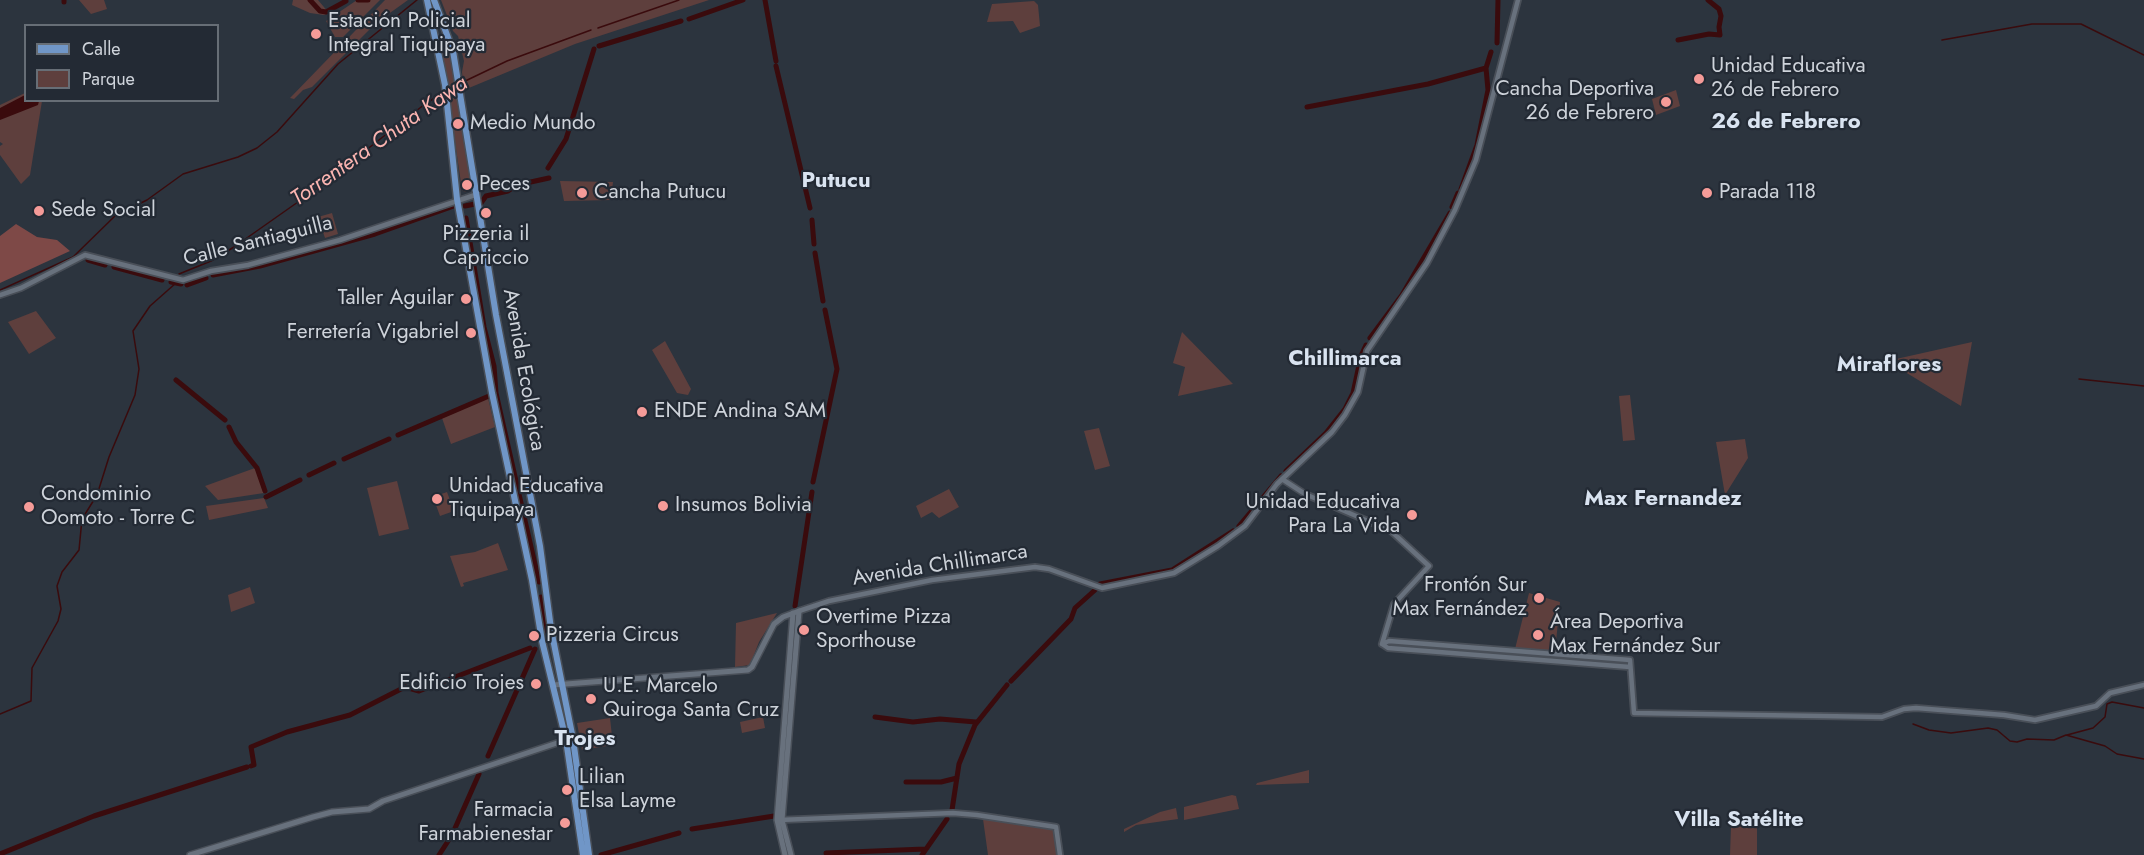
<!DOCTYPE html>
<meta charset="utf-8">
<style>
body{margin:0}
#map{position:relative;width:2144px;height:855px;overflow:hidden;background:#2c343e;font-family:Jost,sans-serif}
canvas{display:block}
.legend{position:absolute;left:24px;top:24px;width:195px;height:78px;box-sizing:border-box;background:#232a34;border:2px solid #676e76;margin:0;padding:8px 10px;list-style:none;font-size:18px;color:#ced3da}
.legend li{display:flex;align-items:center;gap:12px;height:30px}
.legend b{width:30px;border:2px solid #676e76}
</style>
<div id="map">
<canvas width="2144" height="855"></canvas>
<ul class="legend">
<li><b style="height:8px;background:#7096c7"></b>Calle</li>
<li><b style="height:16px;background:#5e3f3d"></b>Parque</li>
</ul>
</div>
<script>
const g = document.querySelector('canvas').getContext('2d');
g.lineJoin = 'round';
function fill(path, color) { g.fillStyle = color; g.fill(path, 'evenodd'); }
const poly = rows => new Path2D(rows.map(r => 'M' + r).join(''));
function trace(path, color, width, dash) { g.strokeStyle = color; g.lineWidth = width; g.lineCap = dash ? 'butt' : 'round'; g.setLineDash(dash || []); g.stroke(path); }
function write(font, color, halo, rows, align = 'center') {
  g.font = font + ' Jost,sans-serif'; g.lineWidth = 4.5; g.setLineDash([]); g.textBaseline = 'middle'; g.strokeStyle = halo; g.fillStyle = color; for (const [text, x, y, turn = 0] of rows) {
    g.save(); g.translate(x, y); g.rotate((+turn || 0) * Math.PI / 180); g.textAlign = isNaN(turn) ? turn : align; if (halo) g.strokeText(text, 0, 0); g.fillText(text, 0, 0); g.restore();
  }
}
const green = poly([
 [79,0,104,0,107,9,91,14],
 [293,0,318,0,329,13,324,15,310,13,292,5],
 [357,0,380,0,343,37,335,37,326,21],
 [385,0,408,0,376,23,312,87,303,90,294,99,290,98],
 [441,0,709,0,575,44,464,90,462,72,464,61,458,36,453,31],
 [1034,1,1038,5,1040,26,1020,33,1013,21,987,22,992,4],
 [449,42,474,189,465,192,462,190,441,46],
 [1676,90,1680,106,1656,115,1652,99],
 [25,93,26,100,42,101,30,175,21,184,0,155,0,146,3,144,0,142,0,105],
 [560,181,613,182,611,200,564,201],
 [332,213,338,234,325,238,318,217],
 [36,311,56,338,29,354,8,322],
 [1182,332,1233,384,1178,396,1185,367,1173,363],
 [665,341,691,389,688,395,677,393,652,350],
 [1972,342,1961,406,1887,361],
 [1630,395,1635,440,1623,441,1619,396],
 [488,398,495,427,451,444,442,418],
 [1099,428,1110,466,1095,470,1084,431],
 [1745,439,1748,458,1725,495,1716,442],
 [255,468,264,493,218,500,205,486],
 [397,481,409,529,379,536,367,488],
 [949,489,959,507,939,518,932,512,921,518,916,506],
 [447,492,454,511,440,516,433,497],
 [264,498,268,508,209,520,206,506],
 [498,543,508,570,463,583,464,586,461,587,450,556,475,552],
 [250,587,255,603,231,612,228,595],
 [1529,593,1560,602,1555,652,1515,649],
 [777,613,759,642,750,665,735,667,736,623],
 [763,717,765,728,742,733,740,722],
 [610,718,613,745,582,750,577,723],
 [1309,770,1309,783,1256,785,1257,783],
 [1232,795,1236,796,1239,809,1184,820,1184,807],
 [1176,808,1178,819,1136,825,1124,832,1124,829,1160,812],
 [983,819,1053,829,1057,855,988,855],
 [1734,822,1757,823,1757,855,1730,855,1731,826]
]);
const forest = poly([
 [16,224,37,237,57,240,70,251,0,283,0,236]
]);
const water = poly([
 [25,95,26,100,39,101,38,105,0,120,0,108]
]);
const stream = poly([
 [598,28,679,0],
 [1942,40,2032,24,2081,24,2144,55],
 [461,83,507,61,591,30],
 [448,90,457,85],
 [179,274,211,261,234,247,315,190,425,104,444,92],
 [0,290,73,257,116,215,147,200,183,174,238,157,257,148,277,132,338,64,417,0],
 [2079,379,2144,386],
 [0,714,31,701,32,668,58,621,61,609,57,586,62,572,79,550,82,519,97,495,109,457,135,395,139,369,133,331,150,306,176,283],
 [1913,724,1929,730,1951,733,1988,728,1997,730,2010,741,2017,742,2027,739,2054,740,2066,735,2105,746,2117,754,2144,759],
 [2067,735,2093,728,2105,717,2107,704,2112,702,2144,708]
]);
const canal = poly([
 [310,0,320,11,326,12,346,1],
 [358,0,368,0],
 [765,0,776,61],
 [64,2,64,0],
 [689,19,743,0],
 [1678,40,1709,34,1720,35,1719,27,1721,16,1719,9,1708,0],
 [1497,43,1498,0],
 [599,46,681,21],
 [776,66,810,208],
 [1307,107,1428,84,1486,68],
 [548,168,566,139,594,49],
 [1461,189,1477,145,1488,90,1486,68,1491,52],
 [481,203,486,196,508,191,517,185,549,178],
 [465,206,475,204],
 [1452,207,1458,193],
 [466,218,484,327,494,366,496,393,539,582],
 [812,220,814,244],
 [815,253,823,301],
 [88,260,105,265],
 [114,267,162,280],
 [213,275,260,266,375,234,454,206],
 [171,282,181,284],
 [187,285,206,278],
 [1370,338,1402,295,1450,213],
 [176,380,225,420],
 [229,427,236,442,257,468,265,491],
 [398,435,489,396],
 [344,459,389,439],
 [1286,471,1326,433,1345,409,1353,393,1361,356,1366,345],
 [309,475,334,463],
 [813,482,837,369,825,310],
 [266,497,300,480],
 [1239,526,1281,476],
 [1100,584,1172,570,1233,531],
 [541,597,546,631],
 [795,606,812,492],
 [1011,681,1071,619,1075,608,1095,590],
 [875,717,913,722,940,719,976,722],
 [488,756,535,649],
 [251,766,254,765,251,747,287,732,350,715,405,687,419,691,530,648],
 [906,782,941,782,957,778],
 [952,810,959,764,975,725,1007,685],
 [692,829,774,816],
 [826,853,925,849],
 [0,854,94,816,247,767],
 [439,855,452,835,479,774],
 [601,855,679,833],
 [922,855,947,819]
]);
const tertiary = poly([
 [0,295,21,288,85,255,183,280,211,271,248,265,340,240,475,195],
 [1282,479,1305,494,1391,531,1429,566,1394,604,1382,644],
 [799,611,829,601,932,580,1035,567,1049,569,1102,588,1174,573,1218,546,1245,526,1277,484,1332,432,1345,415,1358,392,1367,351,1427,263,1455,210,1476,160,1518,0],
 [1382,644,1389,641,1630,660,1634,713,1882,717,1904,709,1916,708,2004,715,2035,720,2096,706,2110,693,2144,685],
 [1382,644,1388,648,1630,667],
 [779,820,953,813,977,815,1056,827,1060,855]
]);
const secondary = poly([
 [553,685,748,670,752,667,774,624,783,617,799,611,782,820,791,855],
 [190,855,313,817,332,812,369,809,383,801,566,740],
 [785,855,777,820,793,613]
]);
const primary = poly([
 [427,0,445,85,457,199,492,393,532,580,542,641,566,740,583,855],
 [434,0,453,51,496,315,540,546,551,629,573,739,589,855]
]);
const markers = [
 [316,34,6,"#f59b98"],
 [1699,79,6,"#f59b98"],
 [1666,102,6,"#f59b98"],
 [458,124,6,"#f59b98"],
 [467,185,6,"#f59b98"],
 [582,193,6,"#f59b98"],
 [1707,193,6,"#f59b98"],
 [39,211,6,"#f59b98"],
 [486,213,6,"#f59b98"],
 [466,299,6,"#f59b98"],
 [471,333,6,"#f59b98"],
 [642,412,6,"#f59b98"],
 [437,499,6,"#f59b98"],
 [663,506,6,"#f59b98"],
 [29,507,6,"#f59b98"],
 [1412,515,6,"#f59b98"],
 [1539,598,6,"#f59b98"],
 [804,630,6,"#f59b98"],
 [1538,635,6,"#f59b98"],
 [534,636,6,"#f59b98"],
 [536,684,6,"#f59b98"],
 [591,699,6,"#f59b98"],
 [567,790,6,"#f59b98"],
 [565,823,6,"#f59b98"]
];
const poiNames = [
 ["Estación Policial",328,22],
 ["Integral Tiquipaya",328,46],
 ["Unidad Educativa",1711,67],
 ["26 de Febrero",1711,91],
 ["Cancha Deportiva",1654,90,"right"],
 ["26 de Febrero",1654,114,"right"],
 ["Medio Mundo",470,124],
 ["Peces",479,185],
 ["Cancha Putucu",594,193],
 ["Parada 118",1719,193],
 ["Sede Social",51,211],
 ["Pizzeria il",486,235,"center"],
 ["Capriccio",486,259,"center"],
 ["Taller Aguilar",454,299,"right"],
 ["Ferretería Vigabriel",459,333,"right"],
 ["ENDE Andina SAM",654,412],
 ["Unidad Educativa",449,487],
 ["Tiquipaya",449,511],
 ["Condominio",41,495],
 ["Oomoto - Torre C",41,519],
 ["Unidad Educativa",1400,503,"right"],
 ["Para La Vida",1400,527,"right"],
 ["Insumos Bolivia",675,506],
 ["Frontón Sur",1527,586,"right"],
 ["Max Fernández",1527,610,"right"],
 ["Overtime Pizza",816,618],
 ["Sporthouse",816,642],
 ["Área Deportiva",1550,623],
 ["Max Fernández Sur",1550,647],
 ["Pizzeria Circus",546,636],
 ["Edificio Trojes",524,684,"right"],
 ["U.E. Marcelo",603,687],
 ["Quiroga Santa Cruz",603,711],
 ["Lilian",579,778],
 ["Elsa Layme",579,802],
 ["Farmacia",553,811,"right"],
 ["Farmabienestar",553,835,"right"]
];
const streetNames = [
 ["Calle Santiaguilla",258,242,-14],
 ["Avenida Ecológica",523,370,80],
 ["Avenida Chillimarca",940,566,-9]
];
const neighbourhoodNames = [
 ["26 de Febrero",1786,123],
 ["Putucu",836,182],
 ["Chillimarca",1345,360],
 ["Miraflores",1889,366],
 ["Max Fernandez",1663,500],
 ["Trojes",585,740],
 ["Villa Satélite",1739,821]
];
const waterNames = [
 ["Torrentera Chuta Kawa",380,142,-35]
];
fill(green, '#5e3f3d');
fill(forest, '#7e4947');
fill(water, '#3a0b0d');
trace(stream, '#3a0b0d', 1.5);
trace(canal, '#3a0b0d', 5);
trace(tertiary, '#494f58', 8);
trace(secondary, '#494f58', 8);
trace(primary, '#494f58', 9);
trace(tertiary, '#68717d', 4.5);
trace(secondary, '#68717d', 5);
trace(primary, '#7096c7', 6);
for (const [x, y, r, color] of markers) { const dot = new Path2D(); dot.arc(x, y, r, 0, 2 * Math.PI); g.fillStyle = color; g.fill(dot); trace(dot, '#232a34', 2); }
write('21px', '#ced3da', '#232a34', poiNames, 'left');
write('21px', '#ced3da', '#232a34', streetNames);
write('bold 22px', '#d9e3f0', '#232a34', neighbourhoodNames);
write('italic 22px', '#fbb5b1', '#232a34', waterNames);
</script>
